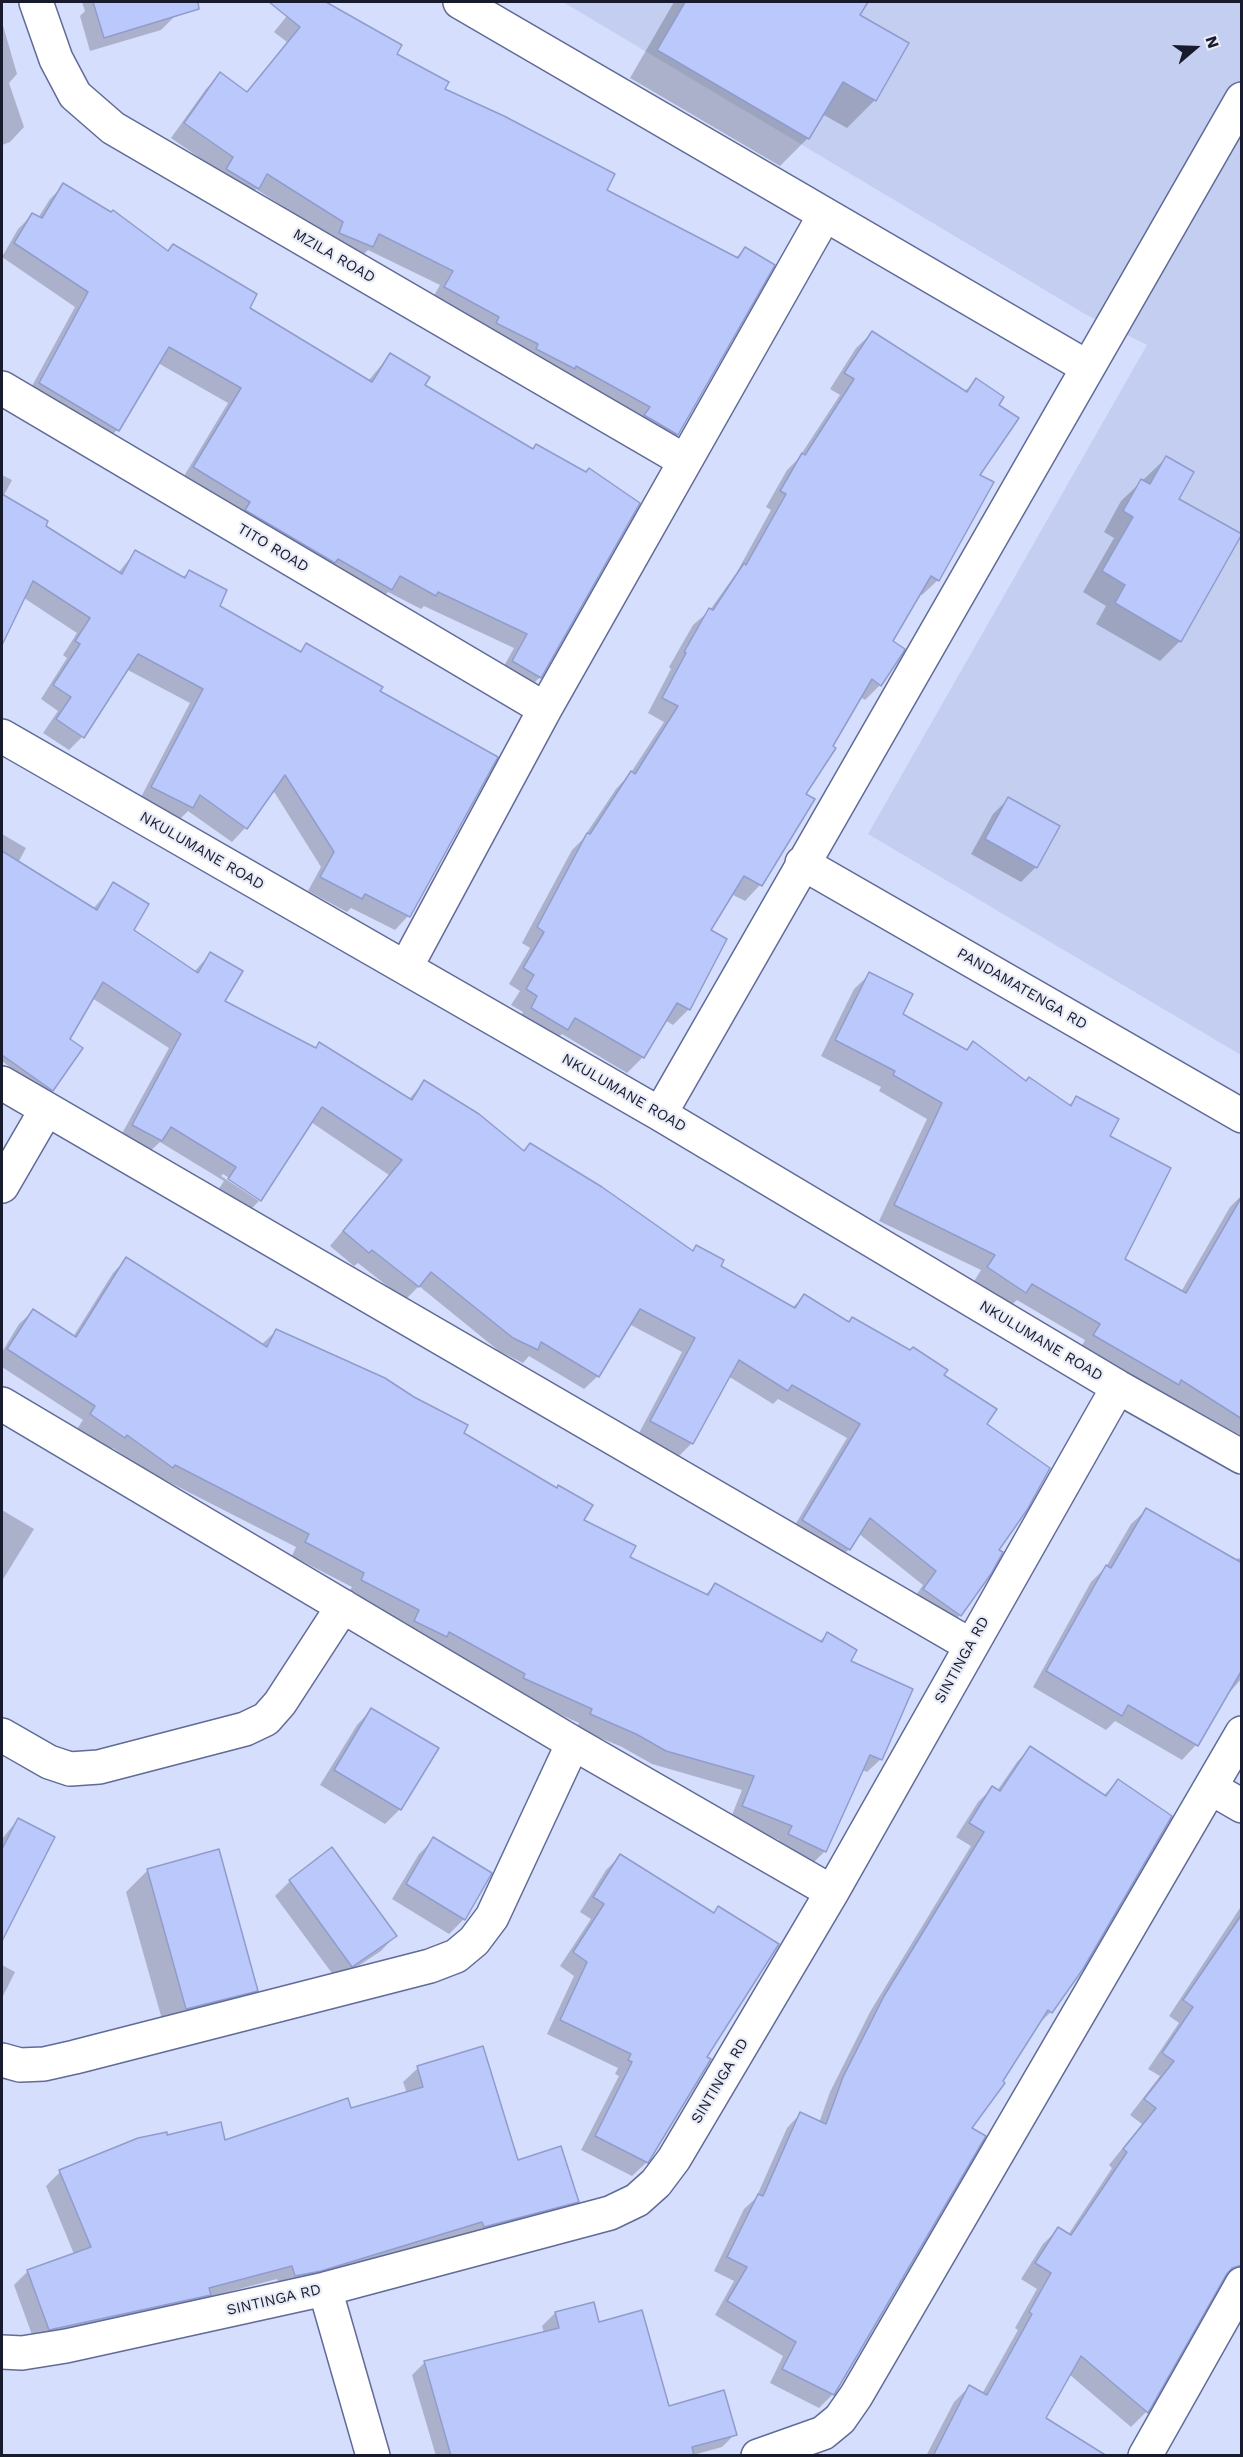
<!DOCTYPE html>
<style>
body{margin:0}
#map{position:relative;width:1243px;height:2457px;overflow:hidden;background:#d6defd;font-family:"Work Sans",sans-serif}
canvas{display:block}
.frame{position:absolute;inset:0;border:3px solid #171b2d;pointer-events:none}
.north{position:absolute;left:1165px;top:18px;width:60px;height:60px;-webkit-text-stroke:4px #e9ecf7;paint-order:stroke;rotate:71deg;font-size:16px;font-weight:700;line-height:24px;text-align:center;color:#171b2d}
.north::after{content:'';display:block;margin:auto;width:21px;height:27px;background:#171b2d;clip-path:polygon(50% 0,100% 100%,50% 72%,0 100%)}
</style>
<div id="map">
<canvas width="1243" height="2457"></canvas>
<div class="frame"></div>
<div class="north">N</div>
</div>
<script>
const g = document.querySelector('canvas').getContext('2d');
g.lineJoin = 'round';
function fill(path, color) { g.fillStyle = color; g.fill(path, 'evenodd'); }
const poly = rows => new Path2D(rows.map(r => 'M' + r).join(''));
function trace(path, color, width, dash) { g.strokeStyle = color; g.lineWidth = width; g.lineCap = dash ? 'butt' : 'round'; g.setLineDash(dash || []); g.stroke(path); }
function write(font, color, halo, rows, align = 'center') {
  g.font = font + ' "Work Sans",sans-serif'; g.lineWidth = 4.5; g.setLineDash([]); g.textBaseline = 'middle'; g.strokeStyle = halo; g.fillStyle = color; for (const [text, x, y, turn = 0] of rows) {
    g.save(); g.translate(x, y); g.rotate((+turn || 0) * Math.PI / 180); g.textAlign = isNaN(turn) ? turn : align; if (halo) g.strokeText(text, 0, 0); g.fillText(text, 0, 0); g.restore();
  }
}
const built = poly([
 [563,2,1241,2,1241,1055,868,834,1147,345,1085,314]
]);
const shadow = poly([
 [82,2,170,2,175,16,161,30,90,51,80,16,85,11],
 [298,2,324,2,443,90,605,191,735,258,745,249,773,266,677,434,663,449,431,301,440,285,368,250,358,260,330,237,256,189,243,202,220,172,171,138,206,89,220,74,246,93,287,42,274,32],
 [674,2,866,2,858,15,907,43,875,100,847,128,822,114,808,138,780,166,630,78],
 [2,22,17,74,9,83,24,127,10,142,2,145],
 [64,185,167,252,173,246,248,308,368,381,390,355,423,385,532,450,536,445,540,677,526,691,499,675,514,648,424,606,421,609,388,592,376,603,181,481,228,403,158,363,117,430,103,444,26,397,75,307,2,257,18,229,32,215,38,218,50,199],
 [872,333,964,392,976,380,997,405,978,475,938,580,922,595,919,593,891,641,880,685,865,700,860,697,804,794,813,799,760,885,745,901,731,894,709,931,689,1009,673,1025,665,1020,643,1057,627,1073,562,1034,551,1044,517,1024,523,1012,511,1005,520,991,509,984,530,948,522,943,572,850,582,840,616,789,630,774,664,722,648,713,671,669,669,667,693,625,710,610,737,572,771,510,766,507,787,470,798,459,840,395,830,389,856,348],
 [1166,458,1177,499,1180,641,1160,661,1096,624,1106,606,1083,592,1114,538,1104,532,1121,501],
 [2,475,12,480,3,497,44,526,118,573,135,552,182,578,189,572,218,606,299,652,306,645,378,692,496,758,408,916,395,930,351,908,347,912,308,891,321,867,273,790,245,828,232,842,188,811,178,821,139,801,190,703,126,669,82,737,69,750,43,733,58,711,41,699,67,658,63,655,77,633,24,598,2,642],
 [1008,799,1036,867,1021,882,971,854,993,814],
 [2,834,26,848,18,863,93,909,114,884,132,931,194,972,210,954,223,1002,314,1049,319,1044,408,1100,424,1082,523,1152,530,1145,691,1252,696,1247,719,1266,792,1308,804,1296,942,1376,985,1424,997,1550,960,1615,946,1629,910,1604,923,1585,858,1533,849,1549,835,1563,789,1535,847,1438,778,1399,773,1404,728,1376,692,1443,678,1457,638,1435,682,1352,629,1324,598,1376,584,1389,529,1356,523,1363,499,1351,419,1286,405,1300,358,1263,354,1266,330,1246,389,1175,311,1122,259,1201,259,1198,223,1174,221,1176,259,1201,246,1214,216,1193,224,1181,160,1142,147,1154,119,1139,169,1048,92,998,68,1040,52,1090,38,1104,2,1079,10,1067,2,1061],
 [870,974,901,1014,965,1051,973,1043,1025,1083,1068,1106,1076,1098,1108,1136,1123,1259,1181,1292,1230,1207,1242,1195,1242,1437,1238,1434,1233,1439,1079,1351,1085,1340,1017,1300,1009,1307,973,1283,981,1270,879,1221,927,1119,879,1091,881,1087,821,1056,854,989],
 [126,1259,262,1344,276,1331,462,1433,582,1520,628,1558,705,1595,715,1585,819,1642,827,1634,849,1662,881,1759,867,1772,862,1770,824,1852,811,1865,775,1848,779,1840,730,1820,742,1790,652,1764,622,1747,577,1728,579,1723,511,1692,512,1687,436,1646,401,1635,406,1623,348,1594,352,1587,292,1556,296,1547,161,1478,159,1480,113,1448,110,1451,77,1429,83,1420,2,1367,2,1352,19,1324,33,1311,73,1337,113,1273],
 [2,1510,34,1529,2,1581],
 [1146,1510,1235,1561,1238,1558,1242,1559,1242,1678,1222,1701,1196,1745,1182,1760,1115,1721,1106,1730,1033,1687,1091,1582,1106,1567,1131,1524],
 [371,1710,400,1809,385,1824,320,1785,357,1725],
 [1030,1748,1103,1796,1118,1781,1051,2012,1037,2025,970,2128,833,2394,819,2408,770,2383,783,2356,715,2315,734,2281,714,2271,744,2209,756,2198,787,2128,800,2114,819,2123,830,2092,870,2012,971,1846,956,1837,978,1802,992,1788,997,1791,1017,1762],
 [18,1819,53,1837,2,1938,2,1839],
 [434,1839,490,1873,464,1919,449,1934,392,1899,419,1854],
 [620,1856,712,1914,719,1908,705,2058,647,2162,632,2176,581,2150,619,2076,615,2074,618,2068,547,2034,574,1976,560,1966,591,1919,580,1912,606,1870],
 [148,1870,256,1990,235,2012,165,2030,126,1892],
 [290,1881,395,1936,381,1951,337,1980,275,1896],
 [1242,1905,1242,2272,1232,2282,1220,2282,1146,2412,1131,2427,1069,2374,1044,2419,1104,2456,926,2456,954,2402,969,2387,982,2394,1018,2330,1015,2328,1037,2289,1021,2279,1043,2244,1058,2229,1068,2235,1112,2168,1109,2165,1142,2124,1130,2115,1160,2076,1148,2069,1179,2023,1169,2016],
 [2,1965,15,1972,2,1998],
 [418,2068,517,2162,578,2201,563,2216,281,2290,277,2279,35,2343,14,2285,28,2271,74,2254,46,2186,60,2172,166,2136,224,2142,350,2110,407,2093,403,2082],
 [555,2313,598,2324,668,2408,735,2434,722,2447,693,2455,436,2456,412,2375,425,2362,544,2333,542,2326]
]);
const building = poly([
 [93,2,198,2,199,9,104,38,93,2],
 [269,2,326,2,402,45,397,54,449,82,445,89,504,116,615,174,607,190,738,258,745,247,775,265,678,435,644,415,650,407,576,366,575,369,536,349,538,344,496,323,499,317,444,287,453,271,379,234,373,247,339,233,343,222,267,174,259,189,226,169,233,157,184,123,220,72,247,92,300,27,269,2],
 [685,2,868,2,860,15,909,43,876,101,843,82,809,139,657,50,685,2],
 [63,183,111,212,113,210,168,251,173,244,257,294,250,308,372,382,390,353,430,377,425,385,533,449,536,444,586,472,589,468,640,503,541,678,512,661,527,634,438,592,436,596,400,576,392,590,338,559,335,563,245,510,250,502,193,467,241,388,169,347,119,431,39,383,88,292,14,243,32,213,42,218,63,183],
 [872,331,967,392,976,378,1004,397,999,405,1019,418,980,475,994,482,939,581,931,576,893,641,905,649,903,653,881,686,872,679,833,746,836,748,806,794,815,799,762,886,744,876,711,930,727,939,690,1010,677,1003,644,1058,575,1018,568,1030,531,1008,537,996,526,989,534,975,523,968,544,932,537,927,587,833,590,834,631,771,635,774,678,706,662,698,686,653,684,652,709,608,713,610,744,563,746,565,786,494,780,491,802,453,805,455,854,379,844,373,872,331],
 [1166,456,1194,472,1179,499,1242,534,1181,642,1115,603,1125,585,1102,571,1133,517,1123,511,1141,479,1150,484,1166,456],
 [2,494,48,521,46,526,122,574,135,550,185,578,189,570,227,590,220,606,301,652,306,643,383,687,380,691,498,757,410,917,365,894,362,899,320,877,334,852,285,775,247,829,200,795,193,808,151,787,203,689,138,654,84,738,56,719,71,697,53,685,80,644,75,641,90,618,33,581,2,645,2,494],
 [1008,797,1060,826,1037,868,985,839,1008,797],
 [2,851,97,910,113,882,149,904,134,930,198,973,210,952,243,971,225,1001,316,1048,319,1042,412,1100,424,1080,479,1114,524,1151,530,1143,602,1187,693,1251,696,1245,724,1260,721,1266,795,1308,804,1294,849,1322,852,1317,910,1350,913,1347,948,1370,944,1375,997,1409,987,1424,1050,1468,1027,1510,999,1550,1003,1552,991,1574,961,1616,923,1589,936,1571,870,1518,850,1550,802,1520,860,1424,792,1385,788,1391,739,1360,693,1444,650,1421,695,1338,640,1309,599,1377,541,1342,538,1350,513,1338,431,1272,419,1287,372,1250,369,1253,343,1231,402,1160,322,1107,261,1201,228,1179,236,1167,171,1127,162,1141,132,1125,181,1034,103,982,70,1039,83,1048,53,1091,2,1055,2,851],
 [869,972,913,994,903,1014,967,1050,973,1041,1026,1081,1029,1077,1071,1106,1076,1096,1119,1119,1110,1136,1171,1168,1125,1259,1186,1293,1242,1196,1242,1419,1181,1380,1179,1385,1093,1335,1100,1324,1032,1284,1026,1293,987,1267,995,1255,894,1205,942,1103,893,1075,895,1071,835,1040,869,972],
 [126,1257,267,1347,276,1329,385,1378,414,1397,468,1425,464,1433,557,1488,558,1485,593,1505,584,1520,636,1546,630,1557,708,1595,715,1583,822,1642,827,1632,857,1650,851,1661,913,1689,882,1760,870,1755,826,1852,788,1834,792,1826,742,1806,754,1776,666,1751,636,1734,590,1714,592,1709,523,1678,525,1674,449,1632,447,1637,414,1621,419,1610,361,1580,364,1573,305,1542,309,1534,175,1465,173,1468,127,1435,125,1438,90,1414,95,1406,7,1349,33,1309,76,1337,126,1257],
 [1146,1508,1242,1563,1242,1670,1198,1746,1128,1705,1122,1716,1046,1671,1106,1565,1111,1568,1146,1508],
 [371,1708,439,1748,401,1810,334,1770,371,1708],
 [1030,1746,1106,1796,1118,1779,1172,1816,1083,1969,1052,2013,1048,2010,1003,2081,1005,2083,972,2128,986,2136,834,2395,782,2369,796,2342,727,2301,747,2267,727,2257,758,2194,763,2196,800,2112,826,2124,843,2077,884,1996,984,1832,969,1823,992,1786,1000,1791,1030,1746],
 [18,1818,55,1837,2,1941,2,1849,18,1818],
 [433,1837,492,1873,465,1920,406,1884,433,1837],
 [332,1847,397,1936,352,1967,289,1880,332,1847],
 [219,1849,258,1991,186,2009,147,1869,219,1849],
 [620,1854,714,1913,718,1906,779,1944,707,2057,711,2059,648,2163,595,2136,632,2062,628,2060,631,2054,560,2020,587,1962,573,1952,604,1904,593,1897,620,1854],
 [1242,1914,1242,2265,1232,2268,1226,2275,1148,2413,1081,2356,1046,2418,1107,2456,933,2456,969,2385,987,2395,1032,2314,1029,2312,1051,2273,1035,2263,1058,2227,1071,2235,1127,2152,1123,2149,1156,2108,1144,2099,1174,2061,1162,2053,1193,2007,1183,2000,1242,1914],
 [483,2046,518,2160,561,2146,579,2202,484,2227,482,2222,321,2271,295,2276,292,2266,209,2288,211,2295,49,2330,27,2270,91,2247,59,2170,138,2138,167,2132,167,2135,221,2122,225,2140,348,2098,351,2108,423,2087,417,2066,483,2046],
 [594,2302,599,2322,642,2310,669,2406,724,2390,737,2435,692,2447,694,2456,451,2456,424,2361,559,2328,555,2312,594,2302]
]);
const minor = poly([
 [36,2,56,59,75,95,113,128,685,461],
 [460,2,1087,367],
 [2,388,545,709],
 [2,736,660,1114,1118,1387,1242,1457],
 [802,863,1242,1116],
 [406,967,545,709,824,216],
 [2,1083,970,1645],
 [660,1114,1242,99],
 [2,1186,46,1110],
 [2,1404,573,1743,832,1892],
 [2,1735,49,1762,70,1769,99,1767,245,1729,266,1719,280,1703,343,1606],
 [1211,1788,1242,1806],
 [2,2060,20,2065,44,2064,75,2057,430,1966,456,1956,474,1941,492,1917,573,1743],
 [325,2289,373,2456],
 [2,2352,22,2353,66,2346,325,2289,610,2213,637,2200,656,2183,674,2159,832,1892,1118,1387],
 [758,2456,823,2433,840,2419,856,2396,1242,1733],
 [1145,2456,1242,2284]
]);
const streetNames = [
 ["MZILA ROAD",334,256,30],
 ["TITO ROAD",273,548,31],
 ["NKULUMANE ROAD",202,851,30],
 ["PANDAMATENGA RD",1022,989,30],
 ["NKULUMANE ROAD",624,1093,30],
 ["NKULUMANE ROAD",1041,1341,31],
 ["SINTINGA RD",962,1660,-61],
 ["SINTINGA RD",720,2081,-59],
 ["SINTINGA RD",274,2300,-13]
];
fill(built, '#c4cef0');
fill(shadow, '#0003');
fill(building, '#bbc8fb');
trace(building, '#909ccc', 1.5);
trace(minor, '#606b98', 36);
trace(minor, '#fff', 33);
write('15px', '#171b2d', '#e9ecf7', streetNames);
</script>
